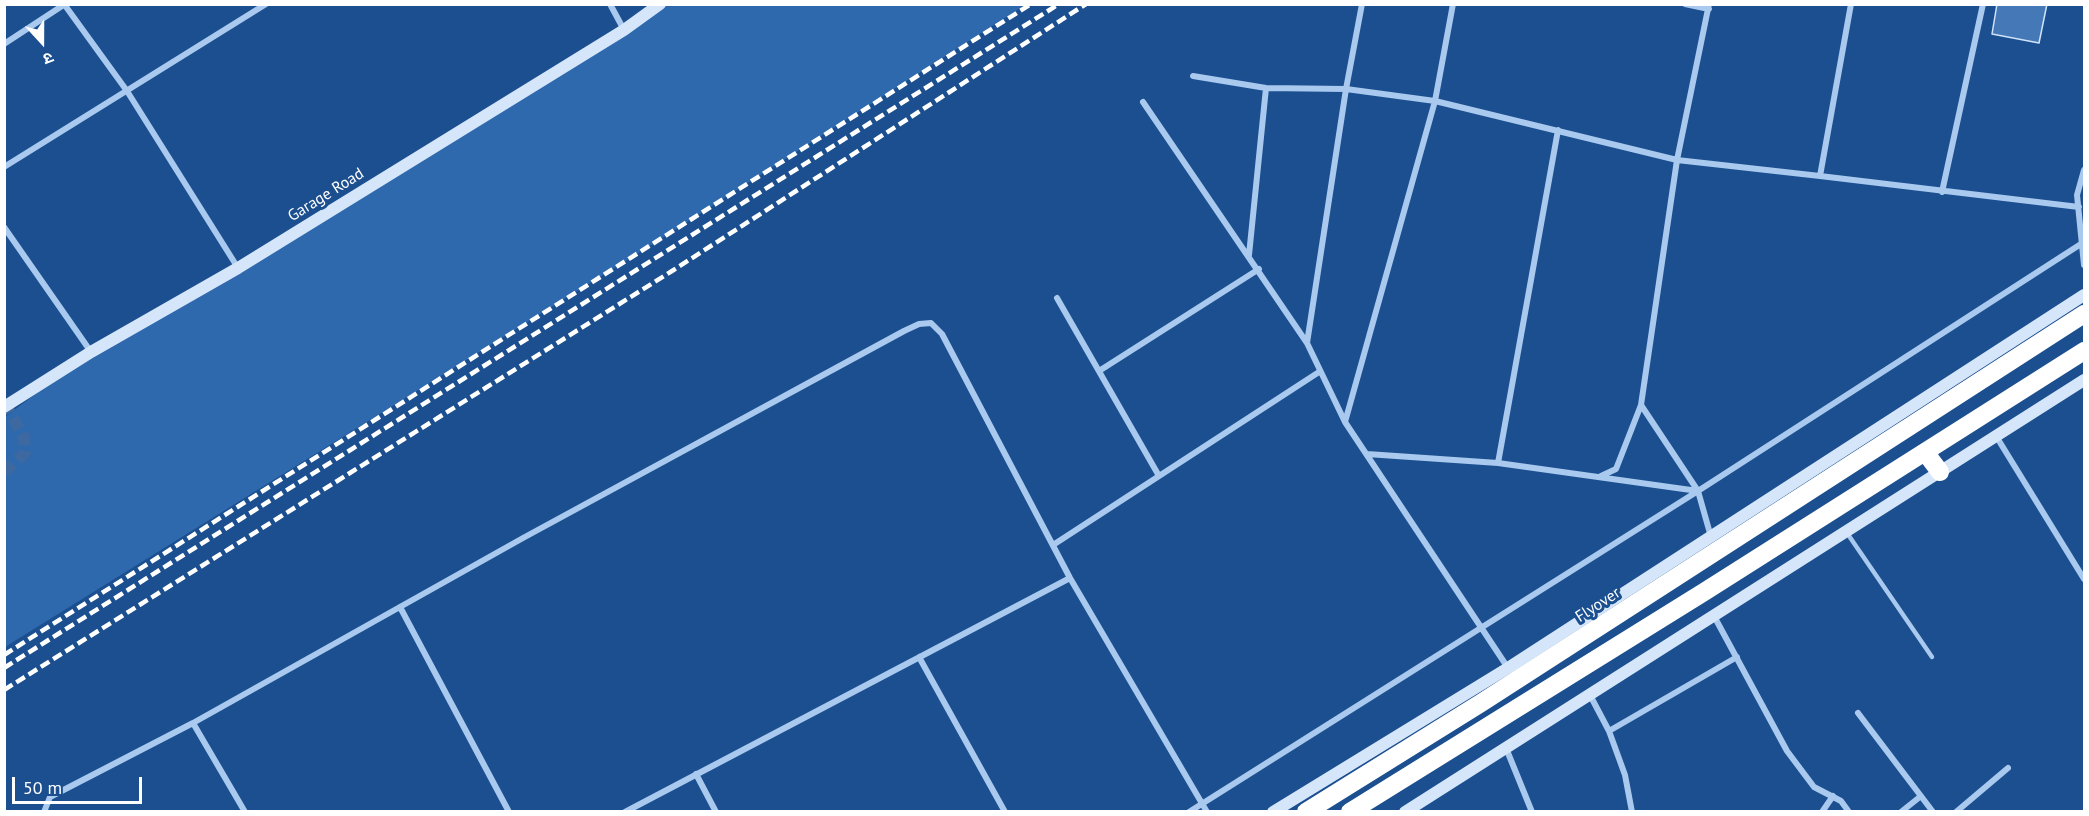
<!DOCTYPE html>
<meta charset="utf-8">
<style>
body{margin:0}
#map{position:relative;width:2089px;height:816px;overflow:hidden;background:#1b4f8f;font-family:"PT Sans","Noto Sans Devanagari",sans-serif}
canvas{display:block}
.frame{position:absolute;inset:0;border:6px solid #fff;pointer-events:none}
.north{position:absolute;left:12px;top:12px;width:60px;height:60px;-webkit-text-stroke:4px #1b4f8f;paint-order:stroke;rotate:159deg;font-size:16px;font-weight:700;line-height:24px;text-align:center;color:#fff}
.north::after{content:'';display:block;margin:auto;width:21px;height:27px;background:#fff;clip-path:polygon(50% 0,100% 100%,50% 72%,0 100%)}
.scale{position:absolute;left:12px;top:777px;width:130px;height:27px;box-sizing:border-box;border:3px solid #fff;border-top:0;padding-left:8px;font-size:18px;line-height:21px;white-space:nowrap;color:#fff;-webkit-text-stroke:4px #1b4f8f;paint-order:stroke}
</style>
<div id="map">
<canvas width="2089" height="816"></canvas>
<div class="frame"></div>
<div class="north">उ</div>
<div class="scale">50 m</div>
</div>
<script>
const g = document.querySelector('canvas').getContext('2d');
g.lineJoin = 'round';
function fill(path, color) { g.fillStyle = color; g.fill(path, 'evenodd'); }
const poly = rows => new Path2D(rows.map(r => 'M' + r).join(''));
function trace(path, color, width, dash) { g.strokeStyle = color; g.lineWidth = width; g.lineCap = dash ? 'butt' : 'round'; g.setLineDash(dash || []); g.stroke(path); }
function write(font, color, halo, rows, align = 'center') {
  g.font = font + ' "PT Sans",sans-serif'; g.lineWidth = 6; g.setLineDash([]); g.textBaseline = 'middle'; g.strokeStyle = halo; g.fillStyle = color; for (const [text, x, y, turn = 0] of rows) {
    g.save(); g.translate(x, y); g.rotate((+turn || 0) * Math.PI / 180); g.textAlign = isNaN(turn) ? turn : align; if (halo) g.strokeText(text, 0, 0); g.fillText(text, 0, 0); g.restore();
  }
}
const green = poly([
 [660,5,1025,5,653,244,5,647,5,417,91,352]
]);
const building = poly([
 [1997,4,2047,4,2039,43,1992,34,1997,4]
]);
const secondaryTunnel = poly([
 [4,472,25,453,24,437,6,406]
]);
const lane = poly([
 [1847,533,1932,657]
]);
const street = poly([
 [64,4,127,91,238,268],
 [610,4,624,30],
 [1685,4,1709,9],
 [1709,4,1677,160,1641,405,1698,491,1711,537],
 [1851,4,1820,176,2079,207],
 [4,44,65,4],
 [1193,76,1266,88,1346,89,1435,101,1677,160,1820,176],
 [1143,102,1307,343,1345,422,1508,668],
 [4,167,266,4],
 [2084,170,2077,195,2084,265],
 [1942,192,1983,4],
 [4,227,91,352],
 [1249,255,1266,88],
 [1057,298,1159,476],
 [1307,343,1346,89,1362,4],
 [1099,371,1259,269],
 [1345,422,1435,101,1453,4],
 [1996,436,2084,579],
 [1367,454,1498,463,1698,491],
 [1498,463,1558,130],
 [1601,476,1616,469,1641,405],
 [1053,545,1319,372],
 [400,607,509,812],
 [1714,616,1787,751,1814,787,1841,801,1849,812],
 [919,657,1005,812],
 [1590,695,1609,731,1625,775,1632,812],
 [1858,713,1933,812],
 [193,723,245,812],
 [1609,731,1737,657],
 [1506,748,1532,812],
 [696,774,716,812],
 [44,812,50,797,193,723,523,538,904,331,919,324,931,323,942,334,1070,578,1207,812],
 [625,812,1070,578],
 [1189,812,1698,491,2084,242],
 [1822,812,1833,796],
 [1901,812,1921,796],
 [1956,812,2008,768]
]);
const secondary = poly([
 [4,407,91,352,238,268,624,30,660,4],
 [1273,812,1508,668,2084,295],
 [1405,812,2084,380]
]);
const highway = poly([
 [1925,452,1940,472],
 [1306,812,1481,703,2084,314],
 [1350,812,1704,592,2084,351]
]);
const rail = poly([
 [4,655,1031,4],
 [4,668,1059,4],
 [4,690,672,271,1086,4]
]);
const streetNames = [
 ["Garage Road",326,195,-32],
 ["Flyover",1598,605,-33]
];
fill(green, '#2e69ad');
fill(building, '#4478b7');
trace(building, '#cfe3fa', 1.5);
trace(secondaryTunnel, '#3d69a0', 12, [12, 6]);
trace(lane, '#a9c9ee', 4.5);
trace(street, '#a9c9ee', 6);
trace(secondary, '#d6e6fa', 12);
trace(highway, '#fff', 18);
trace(rail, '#fff', 4.5, [10, 4.5]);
write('16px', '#fff', '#1b4f8f', streetNames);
</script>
